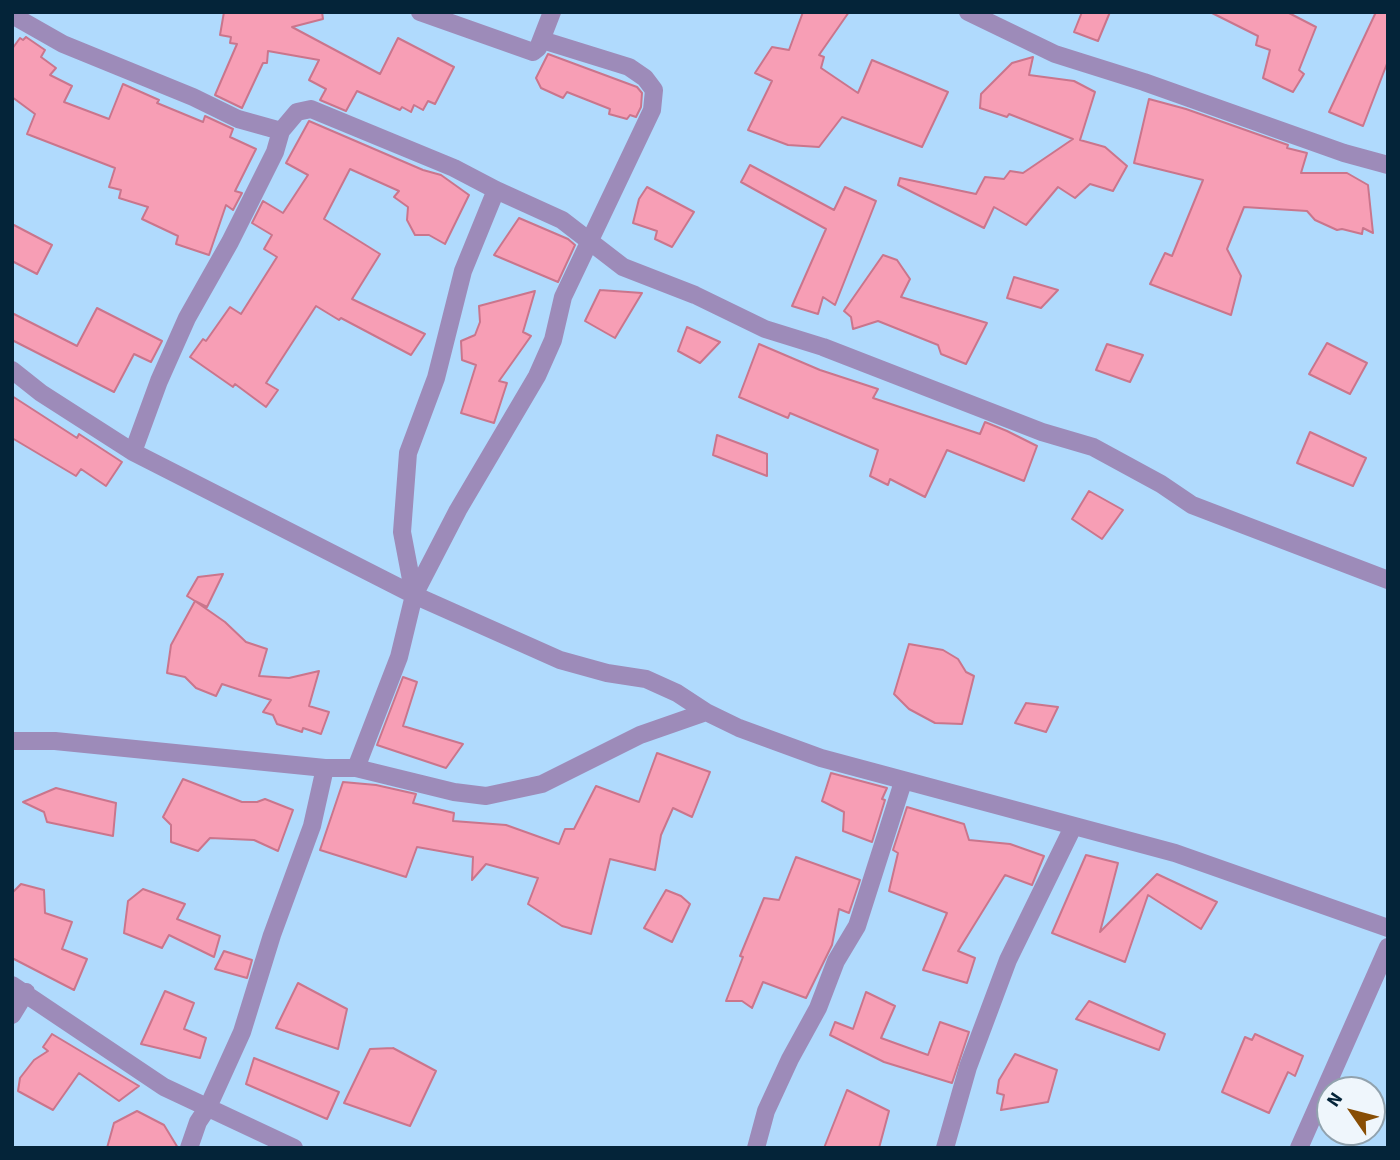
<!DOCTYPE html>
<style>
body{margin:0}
#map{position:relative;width:1400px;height:1160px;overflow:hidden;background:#b0dafd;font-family:"Source Sans 3",sans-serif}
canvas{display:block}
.frame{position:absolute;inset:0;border:14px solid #042439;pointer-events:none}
.north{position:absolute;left:1316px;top:1076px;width:70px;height:70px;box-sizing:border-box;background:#eff6fc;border:2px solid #91a2ae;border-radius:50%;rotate:305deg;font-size:19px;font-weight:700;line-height:28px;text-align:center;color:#042439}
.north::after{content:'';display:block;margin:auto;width:24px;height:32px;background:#884e05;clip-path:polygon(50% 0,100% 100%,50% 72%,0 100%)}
</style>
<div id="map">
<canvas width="1400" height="1160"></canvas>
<div class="frame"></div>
<div class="north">N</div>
</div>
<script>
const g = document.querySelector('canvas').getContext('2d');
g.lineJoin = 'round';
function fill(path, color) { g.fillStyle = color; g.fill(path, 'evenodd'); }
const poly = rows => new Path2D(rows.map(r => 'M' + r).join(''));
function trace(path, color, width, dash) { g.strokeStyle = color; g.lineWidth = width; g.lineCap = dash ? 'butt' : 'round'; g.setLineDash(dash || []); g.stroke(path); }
const building = poly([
 [224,12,322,12,323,19,292,27,380,74,398,38,454,67,435,104,428,101,423,110,414,105,411,112,402,107,400,110,357,91,346,111,320,100,326,89,309,80,319,60,268,51,267,63,263,63,242,108,215,95,237,44,230,43,231,37,220,35,224,12],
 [803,12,849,12,819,55,824,57,821,68,858,93,872,60,948,92,922,147,842,117,819,147,788,145,748,130,772,81,755,73,772,47,789,50,803,12],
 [1082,12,1110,12,1098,41,1074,32,1082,12],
 [1210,12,1287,12,1316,27,1299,70,1304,74,1293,92,1263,78,1270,50,1256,45,1258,36,1210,12],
 [1376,12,1388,12,1388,61,1363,126,1329,112,1376,12],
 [26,37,45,50,41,57,56,68,50,75,72,86,64,102,109,119,123,84,159,100,157,103,203,122,205,116,233,129,230,137,256,149,235,191,242,193,233,210,226,205,209,255,176,244,178,236,142,219,148,207,119,198,121,190,109,187,115,168,27,134,35,114,12,97,12,49,20,38,23,40,26,37],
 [548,54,637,87,642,93,641,107,636,117,630,115,627,119,609,114,610,109,567,92,563,98,541,88,536,78,548,54],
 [1033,57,1029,75,1074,81,1095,92,1080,140,1105,147,1127,166,1113,191,1090,184,1075,198,1058,187,1026,225,994,207,984,228,898,185,900,178,976,194,985,177,1004,179,1010,171,1023,173,1073,139,1009,114,1007,117,980,108,981,94,1012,63,1033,57],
 [1149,99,1186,109,1288,145,1287,148,1307,153,1301,173,1347,173,1368,185,1373,233,1363,228,1362,234,1342,229,1337,230,1315,220,1307,211,1244,207,1227,249,1241,276,1231,315,1150,284,1165,253,1172,256,1203,180,1134,163,1149,99],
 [309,121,423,170,441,175,469,195,445,244,429,235,415,235,407,220,408,207,394,197,399,191,350,169,324,219,380,254,352,299,425,334,411,355,341,318,339,320,316,306,266,383,278,390,266,407,235,384,233,387,190,357,203,339,206,341,230,307,241,314,277,257,264,249,272,235,252,223,263,201,283,213,308,175,286,163,309,121],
 [750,165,834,210,845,187,876,201,835,305,823,297,818,314,792,306,826,229,741,182,750,165],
 [647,187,694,212,672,247,655,239,657,231,633,223,639,199,647,187],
 [519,218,568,239,575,245,558,282,494,255,519,218],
 [12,224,52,245,37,274,12,261,12,224],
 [883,255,897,260,910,279,901,297,987,323,966,364,941,354,938,345,878,321,853,329,851,317,844,311,883,255],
 [1014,277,1058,290,1041,308,1007,298,1014,277],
 [600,290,642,293,615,338,585,321,600,290],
 [535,291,523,332,531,336,499,381,507,383,494,423,461,413,476,365,462,360,461,341,475,335,480,322,479,306,535,291],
 [97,308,162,341,151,362,134,354,114,392,12,340,12,313,77,346,97,308],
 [687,327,720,342,700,363,678,351,687,327],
 [1327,343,1367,363,1350,394,1309,374,1327,343],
 [759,344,820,370,878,389,873,398,980,434,985,422,1007,431,1037,446,1024,481,947,450,925,497,890,479,888,485,870,476,878,450,790,413,788,418,739,397,759,344],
 [1107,344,1143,355,1130,382,1096,370,1107,344],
 [12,396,77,438,79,434,122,462,106,486,81,469,76,476,12,438,12,396],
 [1310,432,1366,458,1353,486,1297,463,1310,432],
 [717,435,767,454,767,476,713,455,717,435],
 [1089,491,1123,510,1102,539,1072,519,1089,491],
 [223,574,207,607,195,601,225,622,246,642,267,649,259,676,289,678,319,671,309,706,329,712,321,734,303,728,302,732,277,724,273,715,263,712,271,700,222,684,216,696,196,688,185,677,167,673,171,645,195,601,187,596,198,577,223,574],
 [909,644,943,650,958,659,966,672,974,676,962,724,935,723,909,709,894,694,909,644],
 [403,677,417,682,403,726,463,744,446,768,377,745,403,677],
 [1026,703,1058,707,1046,732,1015,723,1026,703],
 [657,753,710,772,692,817,673,808,661,835,655,870,610,859,591,934,562,926,528,904,538,878,486,864,472,880,473,857,417,847,406,877,320,850,343,782,376,785,416,794,413,803,454,813,453,821,506,825,559,844,565,829,574,829,596,786,639,802,657,753],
 [831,773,887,788,882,799,885,800,872,842,843,831,844,812,822,801,831,773],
 [183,779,242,802,257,802,265,799,293,810,278,851,254,840,210,838,198,851,171,842,171,825,163,817,183,779],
 [56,788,116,803,113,836,47,822,44,812,23,802,56,788],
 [907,807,964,824,969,840,1010,844,1044,856,1032,885,1005,875,958,951,975,958,967,983,923,970,947,913,889,891,898,853,893,850,907,807],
 [1086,855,1118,863,1100,932,1157,874,1217,902,1201,929,1148,895,1125,962,1052,933,1086,855],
 [796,857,860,880,849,913,839,909,832,945,806,998,763,982,752,1008,742,1001,726,1001,743,957,740,956,764,898,779,900,796,857],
 [21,884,44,890,45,913,72,922,62,949,87,959,74,990,12,958,12,893,21,884],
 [143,889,185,904,177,919,220,936,214,957,169,935,162,948,124,933,128,901,143,889],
 [666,890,681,896,690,904,672,942,644,928,666,890],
 [224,951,252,960,247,978,215,969,224,951],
 [298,983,347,1009,338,1049,276,1028,298,983],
 [165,991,194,1003,184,1029,206,1038,200,1058,141,1044,165,991],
 [866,992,895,1006,881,1038,928,1055,940,1022,969,1032,952,1083,884,1062,830,1035,835,1022,853,1029,866,992],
 [1089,1001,1165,1034,1159,1050,1076,1019,1089,1001],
 [52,1034,139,1086,119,1101,79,1073,53,1110,18,1091,20,1078,34,1060,48,1051,43,1047,52,1034],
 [1255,1034,1303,1056,1295,1076,1288,1072,1269,1113,1222,1092,1245,1037,1252,1040,1255,1034],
 [393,1048,436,1071,410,1126,344,1103,370,1049,393,1048],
 [1015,1054,1057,1070,1048,1102,1001,1110,1004,1095,997,1093,999,1080,1015,1054],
 [254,1058,339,1092,327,1119,246,1084,254,1058],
 [847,1090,889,1111,879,1148,824,1148,847,1090],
 [137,1111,164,1125,178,1148,107,1148,114,1123,137,1111]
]);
const street = poly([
 [420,12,533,52,538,48,552,12],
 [968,12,1055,54,1144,82,1344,153,1388,165],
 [12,15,63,44,193,97,238,119,281,131,297,112,311,109,454,168,496,190,562,220,623,267,695,295,765,329,823,347,1042,432,1093,447,1161,484,1192,505,1388,580],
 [12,370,41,393,133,452,414,595,560,660,607,673,646,679,677,693,706,712,739,728,821,758,1175,853,1388,928],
 [133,452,159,381,187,318,230,242,275,152,281,131],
 [414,595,402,532,408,453,436,378,463,271,496,190],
 [12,741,55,741,325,768,356,768,454,792,486,796,542,784,640,735,706,712],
 [356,768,399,657,414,595,458,510,537,376,553,340,563,297,652,110,654,90,645,78,629,67,542,40],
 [12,985,164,1087,294,1148],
 [12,1015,26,992],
 [189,1148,198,1122,208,1107,242,1032,272,935,312,826,325,768],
 [756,1148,766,1111,790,1059,818,1008,836,961,857,926,903,782],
 [945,1148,968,1067,1008,960,1073,827],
 [1299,1148,1388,947]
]);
fill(building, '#f79eb5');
trace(building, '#ca758c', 2);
trace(street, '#9d8bb9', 18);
</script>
